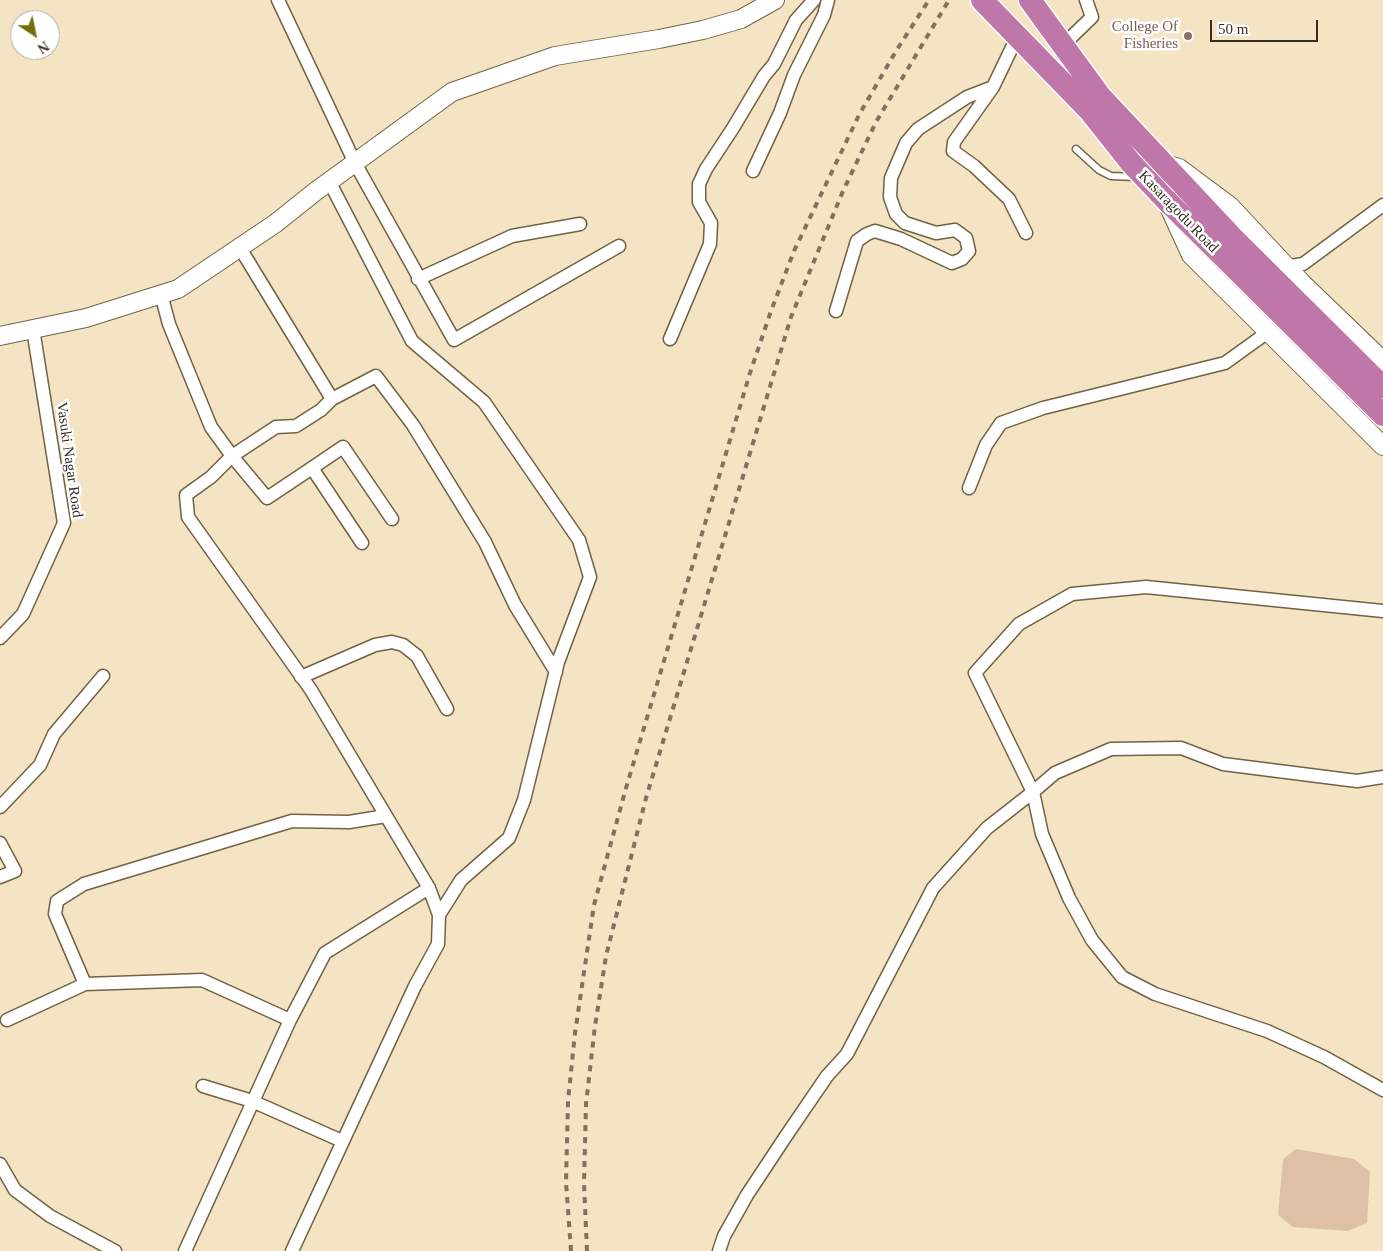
<!DOCTYPE html>
<style>
body{margin:0}
#map{position:relative;width:1383px;height:1251px;overflow:hidden;background:#f4e4c3;font-family:Georgia,serif}
canvas{display:block}
.north{position:absolute;left:10px;top:10px;width:50px;height:50px;box-sizing:border-box;background:#fff;border:1px solid #aeaca7;border-radius:50%;rotate:146deg;font-size:14px;font-weight:700;line-height:20px;text-align:center;color:#352f22}
.north::after{content:'';display:block;margin:auto;width:18px;height:22px;background:#766d0a;clip-path:polygon(50% 0,100% 100%,50% 72%,0 100%)}
.scale{position:absolute;left:1210px;top:20px;width:108px;height:22px;box-sizing:border-box;border:2px solid #352f22;border-top:0;padding-left:6px;font-size:15px;line-height:18px;white-space:nowrap;color:#352f22;-webkit-text-stroke:4px #fff;paint-order:stroke}
</style>
<div id="map">
<canvas width="1383" height="1251"></canvas>
<div class="north">N</div>
<div class="scale">50 m</div>
</div>
<script>
const g = document.querySelector('canvas').getContext('2d');
g.lineJoin = 'round';
function fill(path, color) { g.fillStyle = color; g.fill(path, 'evenodd'); }
const poly = rows => new Path2D(rows.map(r => 'M' + r).join(''));
function trace(path, color, width, dash) { g.strokeStyle = color; g.lineWidth = width; g.lineCap = dash ? 'butt' : 'round'; g.setLineDash(dash || []); g.stroke(path); }
function write(font, color, halo, rows, align = 'center') {
  g.font = font + ' Georgia,serif'; g.lineWidth = 5; g.setLineDash([]); g.textBaseline = 'middle'; g.strokeStyle = halo; g.fillStyle = color; for (const [text, x, y, turn = 0] of rows) {
    g.save(); g.translate(x, y); g.rotate((+turn || 0) * Math.PI / 180); g.textAlign = isNaN(turn) ? turn : align; if (halo) g.strokeText(text, 0, 0); g.fillText(text, 0, 0); g.restore();
  }
}
const building = poly([
 [1296,1149,1354,1159,1370,1172,1367,1223,1348,1231,1293,1227,1278,1215,1283,1159]
]);
const lane = poly([
 [1076,149,1099,170,1111,176,1136,177]
]);
const street = poly([
 [278,0,355,163,454,340,619,246],
 [1017,37,993,87,954,142,953,151,974,166,1009,199,1026,233],
 [1062,46,1092,17,1086,0],
 [753,171,780,113,794,75,824,15,828,0],
 [329,181,412,341,484,402,579,540,590,577,558,662,524,800,509,838,461,880,439,915],
 [240,248,332,399,376,376,413,425,485,542,515,605,556,672],
 [1285,267,1303,264,1383,205],
 [418,279,512,236,580,224],
 [161,294,169,324,211,427,232,456,211,477,186,495,188,517,311,690,429,888,439,915,438,944,415,986,292,1251],
 [836,311,857,241,867,234,875,231,901,239,952,263,962,259,969,251,966,238,955,230,936,233,905,223,896,214,890,197,891,178,906,143,918,129,967,97,993,87],
 [670,339,710,244,711,223,699,202,699,184,706,169,733,128,764,76,774,64,796,20,814,0],
 [332,399,321,410,296,426,276,427,232,456,267,498,312,468,362,543],
 [312,468,343,447,392,519],
 [969,488,986,445,1001,423,1043,408,1225,363,1268,332],
 [0,638,23,614,64,523,33,329],
 [301,677,375,645,392,642,403,645,417,656,447,709],
 [1383,777,1357,781,1223,764,1181,748,1111,749,1055,773,1033,792,1042,834,1069,898,1092,940,1122,977,1155,994,1267,1031,1324,1057,1383,1090],
 [0,807,40,765,54,734,103,676],
 [0,843,15,871,0,877],
 [85,984,55,914,57,901,84,884,292,821,349,822,386,816],
 [7,1020,85,984,202,980,290,1020,325,953,429,888],
 [203,1086,252,1101,342,1141],
 [0,1164,15,1190,50,1216,115,1251],
 [185,1251,290,1020],
 [719,1251,724,1236,747,1195,786,1136,827,1076,847,1054,933,888,987,828,1033,792,975,673,1019,624,1072,594,1146,587,1383,611]
]);
const secondary = poly([
 [1172,166,1179,168,1230,206,1302,283,1383,361],
 [1169,207,1191,255,1383,446],
 [0,336,86,318,178,289,276,223,316,191,452,92,555,56,659,39,703,30,741,19,775,0]
]);
const highway = poly([
 [982,0,1089,110,1131,163,1166,200,1383,415],
 [1030,0,1100,96,1233,238,1383,387]
]);
const rail = poly([
 [571,1251,566,1182,568,1101,575,1033,594,905,626,788,750,373,771,311,794,251,859,115,896,51,929,0],
 [587,1251,584,1183,586,1104,595,1026,606,956,646,798,791,317,843,191,876,122,949,0]
]);
const markers = [
 [1188,36,5,"#8d6e63"]
];
const educationNames = [
 ["College Of",1178,27],
 ["Fisheries",1178,44]
];
const streetNames = [
 ["Kasaragodu Road",1178,212,46],
 ["Vasuki Nagar Road",69,460,82]
];
fill(building, '#ddc0a7');
trace(lane, '#706244', 9);
trace(street, '#706244', 15);
trace(secondary, '#706244', 20);
trace(highway, '#fff', 25);
trace(lane, '#fff', 6);
trace(street, '#fff', 12);
trace(secondary, '#fff', 18);
trace(highway, '#bf76a9', 22);
trace(rail, '#7d735f', 4, [6, 6]);
for (const [x, y, r, color] of markers) { const dot = new Path2D(); dot.arc(x, y, r, 0, 2 * Math.PI); g.fillStyle = color; g.fill(dot); trace(dot, '#fff', 2); }
write('15px', '#785e54', '#fff', educationNames, 'right');
write('15px', '#352f22', '#fff', streetNames);
</script>
